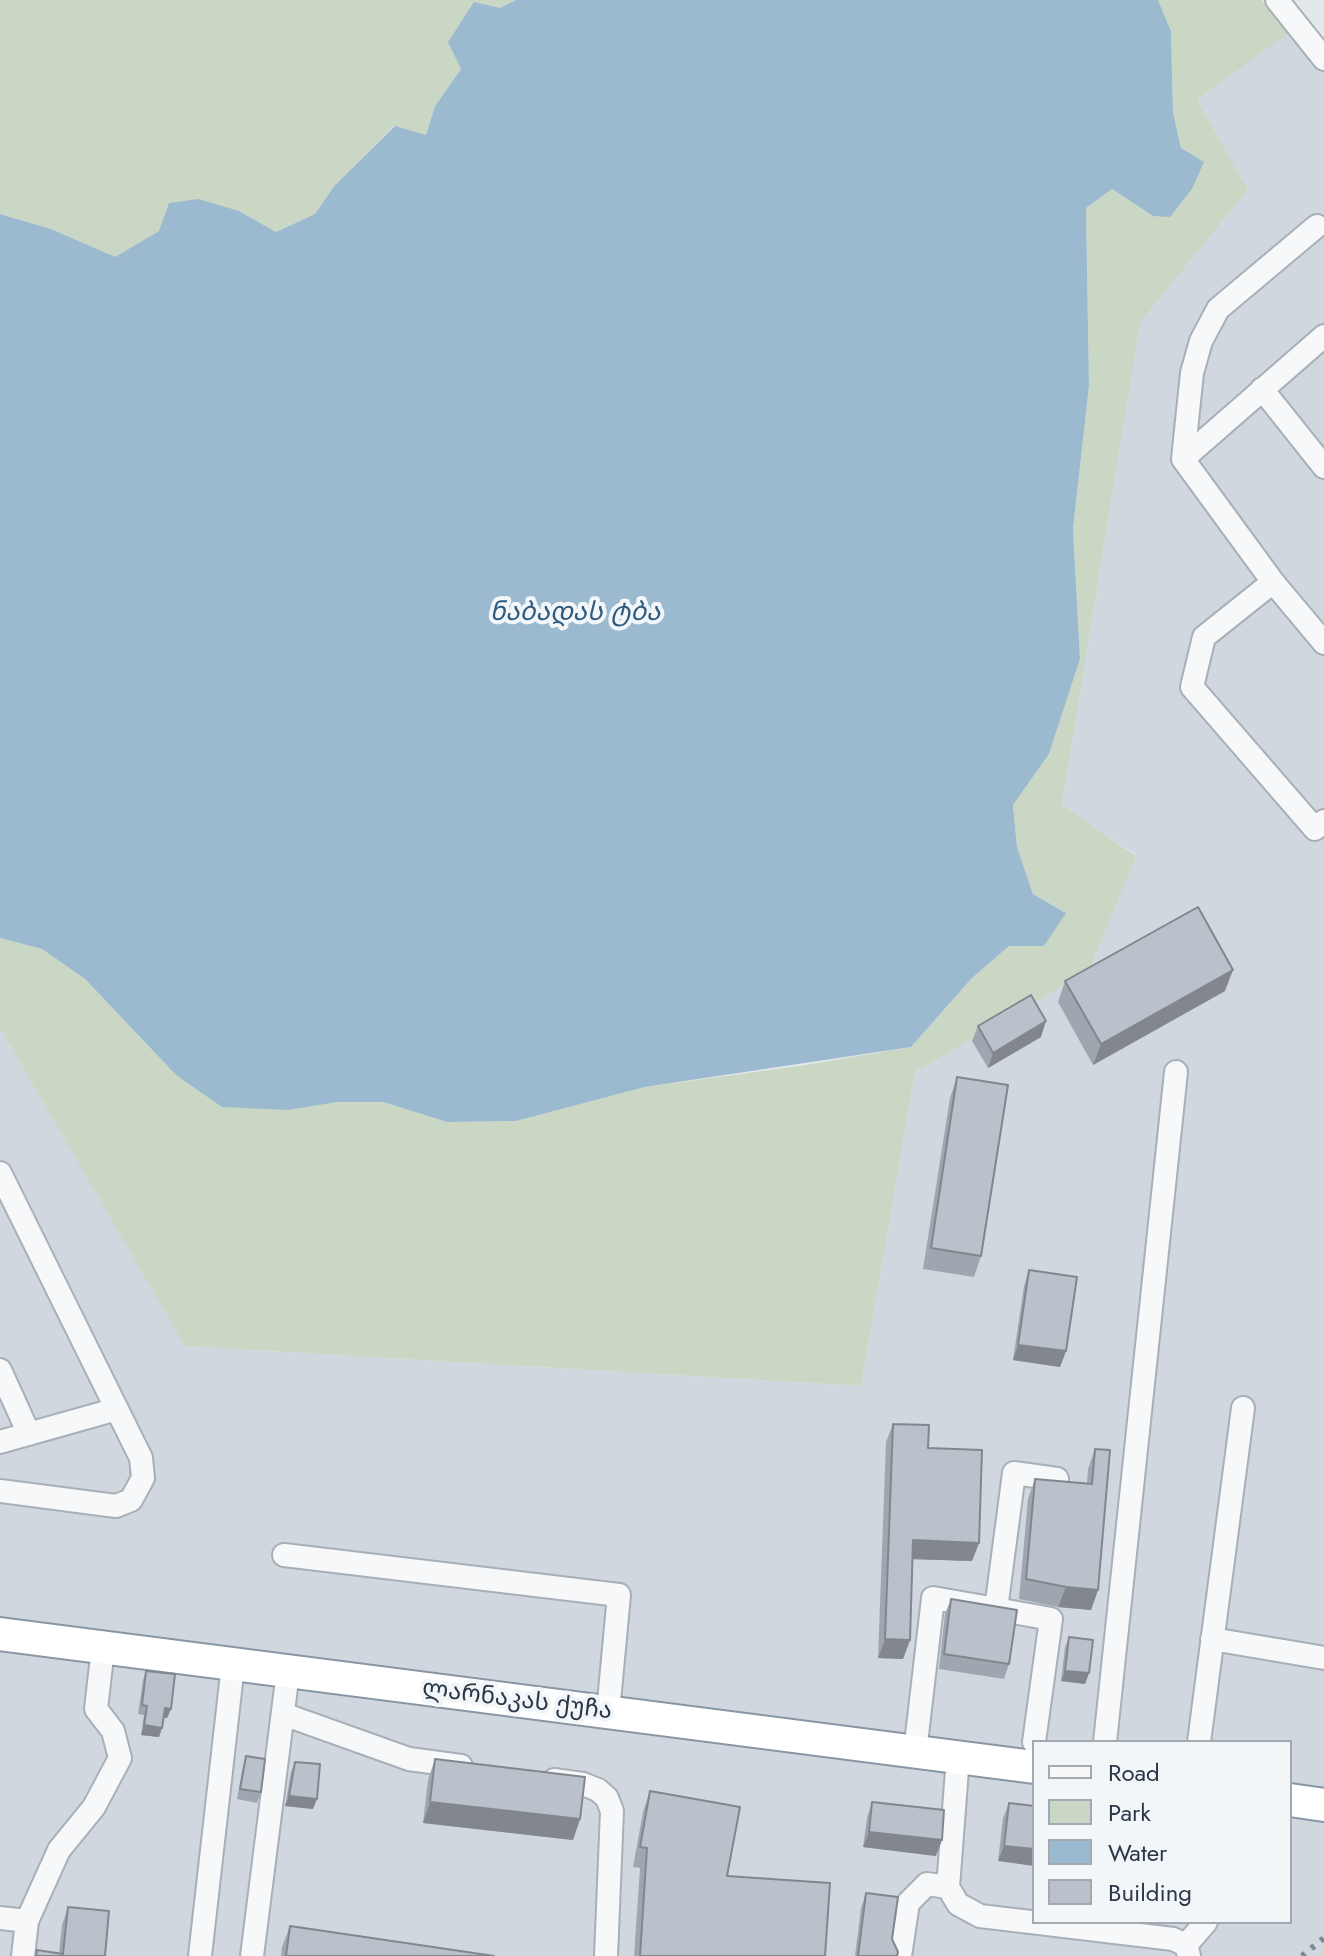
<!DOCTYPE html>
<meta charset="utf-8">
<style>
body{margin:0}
#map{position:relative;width:1324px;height:1956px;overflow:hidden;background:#e3e8ec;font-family:Jost,sans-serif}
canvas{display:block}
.legend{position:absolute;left:1032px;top:1740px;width:260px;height:184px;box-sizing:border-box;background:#f3f6f9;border:2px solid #a2aab1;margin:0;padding:10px 14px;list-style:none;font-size:24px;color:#293746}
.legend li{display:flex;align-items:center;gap:16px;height:40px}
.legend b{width:40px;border:2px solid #a2aab1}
</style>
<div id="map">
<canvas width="1324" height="1956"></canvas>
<ul class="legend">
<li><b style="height:10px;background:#f6f8fa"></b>Road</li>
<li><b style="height:22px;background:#cad7c4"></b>Park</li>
<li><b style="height:22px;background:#9cbacf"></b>Water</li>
<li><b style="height:22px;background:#bac1cb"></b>Building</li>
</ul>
</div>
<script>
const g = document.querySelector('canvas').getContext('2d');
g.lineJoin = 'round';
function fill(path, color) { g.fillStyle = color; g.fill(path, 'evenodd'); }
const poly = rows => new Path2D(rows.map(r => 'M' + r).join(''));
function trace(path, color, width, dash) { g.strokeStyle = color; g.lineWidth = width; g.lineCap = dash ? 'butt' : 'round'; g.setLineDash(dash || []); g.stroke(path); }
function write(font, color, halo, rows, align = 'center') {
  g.font = font + ' Jost,"Noto Sans Georgian",sans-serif'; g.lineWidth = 8; g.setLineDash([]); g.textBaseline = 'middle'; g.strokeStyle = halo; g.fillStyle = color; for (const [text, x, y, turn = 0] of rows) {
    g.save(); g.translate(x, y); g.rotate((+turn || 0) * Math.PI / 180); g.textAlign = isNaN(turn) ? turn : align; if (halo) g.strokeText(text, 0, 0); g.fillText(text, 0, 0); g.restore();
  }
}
const built = poly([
 [1298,26,1324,59,1324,1956,0,1956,0,1028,186,1346,861,1386,915,1072,1089,971,1136,855,1062,806,1140,321,1248,190,1197,100],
 [1034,1742,1290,1742,1290,1922,1034,1922]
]);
const green = poly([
 [0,0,516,0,500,8,461,69,435,106,426,135,394,126,334,186,315,214,276,232,239,211,159,231,115,258,51,229,0,214],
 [1158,0,1262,0,1289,33,1197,100,1248,190,1140,322,1062,805,1136,856,1089,971,915,1072,861,1386,185,1346,0,1028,0,938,42,949,85,979,176,1075,288,1110,338,1102,383,1102,447,1122,516,1121,645,1087,806,1065,911,1047,971,979,1009,946,1044,946,1065,912,1033,894,1017,847,1013,805,1049,754,1080,659,1073,529,1089,386,1086,208,1112,189,1153,216,1181,148,1173,112,1171,31]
]);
const water = poly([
 [516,0,1158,0,1171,31,1173,112,1181,148,1204,162,1192,189,1170,217,1153,216,1112,189,1086,208,1089,386,1073,529,1080,659,1049,754,1013,805,1017,847,1033,894,1066,913,1044,946,1009,946,971,979,911,1047,645,1087,516,1121,447,1122,383,1102,338,1102,288,1110,222,1107,176,1075,85,979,42,949,0,938,0,214,51,229,115,257,159,231,169,203,198,199,239,211,276,232,315,214,334,186,395,126,426,135,435,106,461,69,448,42,474,2,500,8]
]);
const minor = poly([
 [1277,0,1324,59],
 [1317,226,1218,309,1201,341,1192,373,1183,459,1273,582,1324,643],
 [1262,389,1324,467],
 [1183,459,1324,336],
 [1273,582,1204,637,1192,687,1315,829,1324,821],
 [0,1173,141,1458,143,1478,131,1500,116,1506,0,1491],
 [0,1370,29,1434],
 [0,1442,117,1409],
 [284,1555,619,1595,608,1712],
 [996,1609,1051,1619,1034,1742],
 [1212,1639,1324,1658],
 [283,1714,409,1759,461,1766],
 [1105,1742,1176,1072],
 [1199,1742,1243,1408],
 [915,1752,933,1598,996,1609,1014,1473,1057,1479],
 [958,1757,948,1887,958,1904,980,1916,1173,1939,1186,1945,1189,1956],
 [554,1780,583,1784,598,1790,607,1798,612,1811,606,1956],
 [0,1918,27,1921],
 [1186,1945,1206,1922],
 [23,1956,27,1921,59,1850,94,1807,120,1758,113,1731,96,1709,103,1648],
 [200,1956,233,1665],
 [252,1956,288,1672],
 [900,1956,908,1903,927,1884,948,1887]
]);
const highway = poly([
 [0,1634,1034,1767],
 [1290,1800,1324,1805]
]);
const rail = poly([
 [1302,1956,1324,1938]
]);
const wall = poly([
 [1065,981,1225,991,1093,1065,1058,1002],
 [978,1026,1041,1037,988,1068,972,1041],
 [957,1077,981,1256,974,1277,923,1269,950,1098],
 [1029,1270,1066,1351,1060,1367,1013,1360,1024,1286],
 [893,1424,928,1448,979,1543,972,1561,913,1559,910,1640,903,1659,878,1658,886,1442],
 [1095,1449,1098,1590,1091,1610,1058,1607,1019,1599,1028,1499,1035,1479,1087,1484,1088,1469],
 [951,1599,1009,1664,1004,1679,939,1669,945,1614],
 [1069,1637,1089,1673,1085,1684,1061,1681,1065,1647],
 [146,1671,171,1709,167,1718,164,1718,159,1737,141,1735,144,1715,138,1714,143,1680],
 [246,1756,261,1792,257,1803,237,1799,243,1767],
 [435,1759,580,1819,573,1840,423,1823,428,1780],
 [295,1762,313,1809,285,1806,291,1772],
 [650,1791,727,1876,825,1956,634,1956,640,1868,633,1867,643,1812],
 [872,1802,936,1856,863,1847,867,1818],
 [1009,1803,1034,1806,998,1861,1003,1818],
 [866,1893,892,1939,897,1956,855,1956,861,1908],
 [68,1907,105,1956,35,1956,37,1950,59,1953,62,1925],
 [290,1926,494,1956,281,1956,282,1947]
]);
const shadedWall = poly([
 [1233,970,1225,991,1093,1065,1101,1044],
 [1046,1021,1041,1037,988,1068,993,1053],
 [1018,1345,1066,1351,1060,1367,1013,1360],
 [913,1540,979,1543,972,1561,907,1559],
 [1066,1587,1098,1590,1091,1610,1058,1607],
 [885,1639,910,1640,903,1659,878,1658],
 [1065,1671,1089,1673,1085,1684,1061,1681],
 [165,1708,171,1709,167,1718,162,1717],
 [144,1725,162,1728,159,1737,141,1735],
 [289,1796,317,1799,313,1809,285,1806],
 [430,1802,580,1819,573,1840,423,1823],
 [869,1832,942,1840,936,1856,863,1847],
 [1004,1846,1034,1849,1034,1866,998,1861]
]);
const building = poly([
 [1198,907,1233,970,1101,1044,1065,981,1198,907],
 [1031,995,1046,1021,993,1053,978,1026,1031,995],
 [957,1077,1008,1085,981,1256,931,1248,957,1077],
 [1029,1270,1077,1277,1066,1351,1018,1345,1029,1270],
 [893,1424,929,1425,928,1448,982,1450,979,1543,913,1540,910,1640,885,1639,893,1424],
 [1095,1449,1110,1450,1098,1590,1066,1587,1026,1579,1035,1479,1092,1484,1095,1449],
 [951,1599,1017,1610,1009,1664,944,1654,951,1599],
 [1069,1637,1093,1640,1089,1673,1065,1671,1069,1637],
 [146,1671,175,1674,171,1709,165,1708,162,1728,144,1725,147,1706,142,1705,146,1671],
 [246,1756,265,1759,261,1792,240,1789,246,1756],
 [435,1759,585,1777,580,1819,430,1802,435,1759],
 [295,1762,320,1764,317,1799,289,1796,295,1762],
 [650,1791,740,1807,727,1876,830,1883,825,1956,640,1956,647,1848,640,1847,650,1791],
 [872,1802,944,1810,942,1840,869,1832,872,1802],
 [1009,1803,1034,1806,1034,1849,1004,1846,1009,1803],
 [866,1893,898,1897,892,1939,898,1952,897,1956,858,1956,866,1893],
 [68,1907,109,1911,105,1956,36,1956,37,1950,63,1954,68,1907],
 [290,1926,494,1956,286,1956,290,1926]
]);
const streetNames = [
 ["ლარნაკას ქუჩა",517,1701,7]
];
const waterNames = [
 ["ნაბადას ტბა",575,614]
];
fill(built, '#d1d7de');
fill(green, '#cad7c4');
fill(water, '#9cbacf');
trace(minor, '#a7afb7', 26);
trace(highway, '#8997a4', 36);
trace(minor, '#f6f8fa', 22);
trace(highway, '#fff', 32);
trace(rail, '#7b8997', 6, [4, 8]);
fill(wall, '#a0a6af');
fill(shadedWall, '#82878e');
fill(building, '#bac1cb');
trace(building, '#82878e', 2);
write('24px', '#293746', '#f3f6f9', streetNames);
write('italic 26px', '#2f5b7e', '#f3f6f9', waterNames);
</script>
